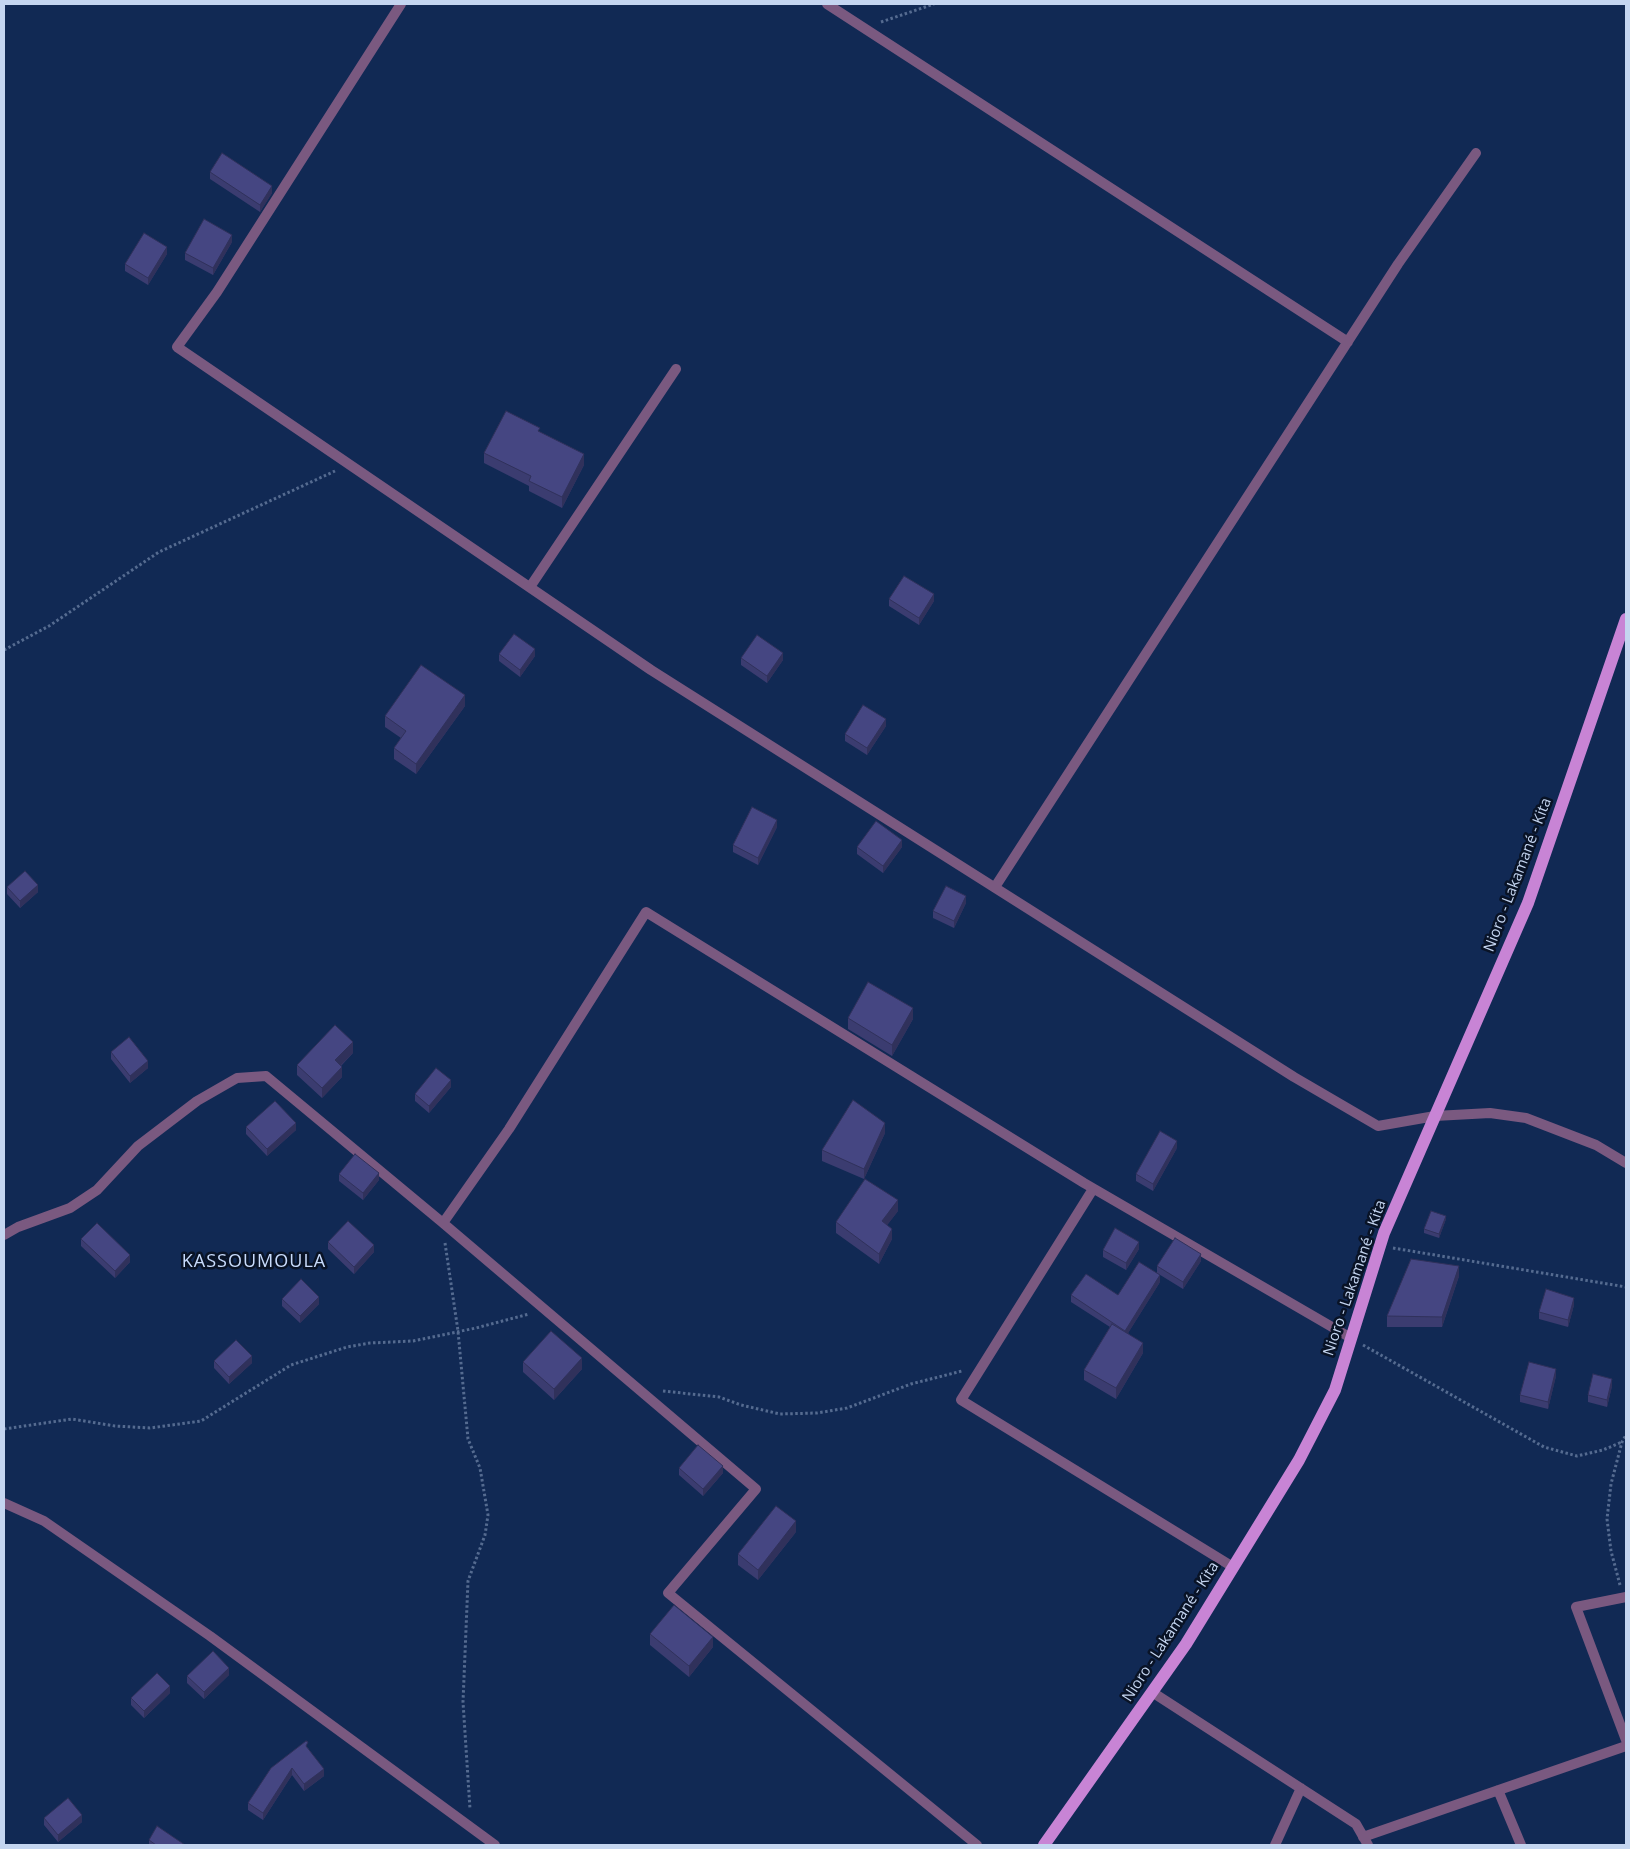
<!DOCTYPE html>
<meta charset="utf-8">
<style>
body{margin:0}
#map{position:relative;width:1630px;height:1849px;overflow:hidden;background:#112954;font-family:"Open Sans",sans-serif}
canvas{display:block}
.frame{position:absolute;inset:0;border:5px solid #c4d5f0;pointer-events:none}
</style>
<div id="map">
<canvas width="1630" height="1849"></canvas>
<div class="frame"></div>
</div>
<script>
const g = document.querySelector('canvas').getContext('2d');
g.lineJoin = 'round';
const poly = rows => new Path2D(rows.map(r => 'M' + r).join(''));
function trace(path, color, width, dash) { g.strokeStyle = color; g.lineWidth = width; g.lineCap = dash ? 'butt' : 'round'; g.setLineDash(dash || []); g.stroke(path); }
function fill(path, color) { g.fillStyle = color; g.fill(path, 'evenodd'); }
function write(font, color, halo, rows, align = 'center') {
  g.font = font + ' "Open Sans",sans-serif'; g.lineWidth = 5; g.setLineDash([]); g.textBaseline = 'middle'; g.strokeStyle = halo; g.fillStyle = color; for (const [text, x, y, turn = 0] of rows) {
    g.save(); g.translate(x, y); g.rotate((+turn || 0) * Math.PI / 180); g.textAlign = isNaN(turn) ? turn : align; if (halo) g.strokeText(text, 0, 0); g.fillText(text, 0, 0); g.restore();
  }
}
const path = poly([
 [881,22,934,4],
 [4,650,49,626,159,552,335,471],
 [445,1243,458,1331,468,1439,480,1468,488,1515,485,1535,468,1581,463,1702,470,1809],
 [1393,1248,1626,1287],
 [1363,1345,1544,1447,1577,1456,1603,1450,1622,1442],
 [663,1391,719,1397,741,1405,780,1414,817,1413,847,1408,911,1384,962,1371],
 [4,1429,72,1419,115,1426,150,1428,201,1421,291,1365,347,1347,370,1343,413,1341,476,1328,529,1314],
 [1620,1585,1611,1551,1607,1519,1611,1484,1622,1442,1626,1435]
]);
const minor = poly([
 [401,4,217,292,177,347,651,670,1294,1077,1378,1126,1435,1116,1490,1113,1526,1118,1596,1145,1626,1163],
 [827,4,1348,342],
 [530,587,676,369],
 [995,887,1398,264,1476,153],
 [1093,1189,961,1400,1233,1567],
 [4,1235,18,1227,70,1208,97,1190,138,1146,197,1101,237,1078,266,1076,443,1223],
 [4,1503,44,1521,210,1636,495,1845],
 [1626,1597,1576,1607,1626,1740],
 [1152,1692,1356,1824,1368,1845],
 [1498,1790,1521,1845],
 [1363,1837,1626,1746],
 [977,1845,668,1593,756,1489,443,1223,509,1129,646,912,1084,1183,1351,1338],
 [1275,1845,1301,1788]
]);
const primary = poly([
 [1044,1845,1186,1644,1299,1460,1335,1390,1384,1233,1528,903,1626,619]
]);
const wall = poly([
 [210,172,272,193,260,212,210,179],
 [232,242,213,275,185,260,185,253],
 [167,254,148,285,125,271,125,264],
 [540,432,584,465,562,508,529,491,529,486,484,463,484,453],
 [889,599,934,601,919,625,889,606],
 [499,654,535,656,520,677,499,661],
 [741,658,783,660,767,683,741,665],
 [465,706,416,774,394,759,394,748,401,738,385,727,385,716],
 [886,726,867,755,845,741,845,734],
 [777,827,758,865,733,852,733,845],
 [857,847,902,847,883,873,857,854],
 [7,887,38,892,20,908,7,894],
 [966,903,954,928,933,918,933,911],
 [848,1018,913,1019,892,1056,848,1029],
 [111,1052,148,1068,130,1083,111,1059],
 [353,1053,341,1066,342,1077,322,1098,297,1075,297,1065],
 [451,1087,429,1113,415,1101,415,1094],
 [246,1127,296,1130,267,1156,246,1134],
 [885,1133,864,1179,822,1161,822,1150],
 [1177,1148,1153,1191,1136,1181,1136,1174],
 [339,1174,379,1180,363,1200,339,1181],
 [898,1211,887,1225,892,1239,879,1264,836,1233,836,1222],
 [1446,1219,1439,1238,1424,1233,1424,1229],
 [81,1239,130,1262,115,1278,81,1246],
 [328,1242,374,1252,354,1274,328,1249],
 [1139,1249,1126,1270,1103,1257,1103,1250],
 [1201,1261,1183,1289,1157,1273,1157,1266],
 [1459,1276,1442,1327,1387,1327,1387,1316],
 [1160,1282,1128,1333,1143,1353,1116,1399,1084,1380,1084,1370,1110,1327,1071,1302,1071,1295,1118,1295],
 [282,1299,319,1304,300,1323,282,1306],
 [1574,1305,1568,1327,1539,1319,1539,1312],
 [214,1361,252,1363,229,1384,214,1368],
 [523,1362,582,1369,554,1400,523,1372],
 [1556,1376,1548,1409,1520,1402,1520,1395],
 [1612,1386,1607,1407,1588,1402,1588,1395],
 [679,1468,723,1473,703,1496,679,1475],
 [796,1532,758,1580,738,1565,738,1554],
 [650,1634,713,1647,689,1677,650,1645],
 [229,1675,204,1699,187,1683,187,1676],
 [170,1693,144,1718,131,1705,131,1698],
 [308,1748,324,1776,304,1791,292,1775,263,1820,248,1810,248,1803],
 [44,1818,82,1822,58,1842,44,1825],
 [149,1840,185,1845,149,1845]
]);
const shadedWall = poly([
 [272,186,272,193,260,212,260,205],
 [232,235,232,242,213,275,213,268],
 [167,247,167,254,148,285,148,278],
 [584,454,584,465,562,508,562,497],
 [934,594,934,601,919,625,919,618],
 [535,649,535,656,520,677,520,670],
 [783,653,783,660,767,683,767,676],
 [465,695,465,706,416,774,416,764],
 [886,719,886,726,867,755,867,748],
 [777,820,777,827,758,865,758,858],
 [902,840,902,847,883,873,883,866],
 [38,885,38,892,20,908,20,901],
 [966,896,966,903,954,928,954,921],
 [913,1008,913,1019,892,1056,892,1045],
 [353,1042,353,1053,335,1071,335,1060],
 [148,1061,148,1068,130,1083,130,1076],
 [342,1067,342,1077,322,1098,322,1088],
 [451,1080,451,1087,429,1113,429,1106],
 [296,1123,296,1130,267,1156,267,1149],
 [885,1123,885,1133,864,1179,864,1169],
 [1177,1141,1177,1148,1153,1191,1153,1184],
 [379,1173,379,1180,363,1200,363,1193],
 [898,1200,898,1211,882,1232,882,1221],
 [1446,1216,1446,1219,1439,1238,1439,1234],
 [892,1229,892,1239,879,1264,879,1254],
 [1139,1242,1139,1249,1126,1270,1126,1263],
 [374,1245,374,1252,354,1274,354,1267],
 [1201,1254,1201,1261,1183,1289,1183,1282],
 [130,1255,130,1262,115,1278,115,1271],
 [1459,1266,1459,1276,1442,1327,1442,1317],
 [1160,1275,1160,1282,1125,1338,1125,1331],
 [319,1297,319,1304,300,1323,300,1316],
 [1574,1298,1574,1305,1568,1327,1568,1320],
 [1143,1343,1143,1353,1116,1399,1116,1388],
 [252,1356,252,1363,229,1384,229,1377],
 [582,1358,582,1369,554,1400,554,1389],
 [1556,1369,1556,1376,1548,1409,1548,1402],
 [1612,1379,1612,1386,1607,1407,1607,1400],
 [723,1466,723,1473,703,1496,703,1489],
 [796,1521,796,1532,758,1580,758,1570],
 [713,1637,713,1647,689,1677,689,1666],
 [229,1668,229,1675,204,1699,204,1692],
 [170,1686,170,1693,144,1718,144,1711],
 [292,1768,292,1775,263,1820,263,1813],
 [324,1769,324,1776,304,1791,304,1784],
 [82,1815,82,1822,58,1842,58,1835]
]);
const building = poly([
 [222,153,272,186,260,205,210,172,222,153],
 [204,219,232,235,213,268,185,253,204,219],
 [144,233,167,247,148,278,125,264,144,233],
 [506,411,540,428,538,431,584,454,562,497,529,481,531,476,484,453,506,411],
 [904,576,934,594,919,618,889,599,904,576],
 [514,634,535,649,520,670,499,654,514,634],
 [757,635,783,653,767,676,741,658,757,635],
 [421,665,465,695,416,764,394,748,406,731,385,716,421,665],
 [863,705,886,719,867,748,845,734,863,705],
 [752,807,777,820,758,858,733,845,752,807],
 [876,821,902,840,883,866,857,847,876,821],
 [25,871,38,885,20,901,7,887,25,871],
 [946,886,966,896,954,921,933,911,946,886],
 [868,982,913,1008,892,1045,848,1018,868,982],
 [335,1025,353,1042,335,1060,342,1067,322,1088,297,1065,335,1025],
 [129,1037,148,1061,130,1076,111,1052,129,1037],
 [436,1068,451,1080,429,1106,415,1094,436,1068],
 [853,1100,885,1123,864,1169,822,1150,853,1100],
 [275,1101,296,1123,267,1149,246,1127,275,1101],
 [1160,1131,1177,1141,1153,1184,1136,1174,1160,1131],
 [355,1154,379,1173,363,1193,339,1174,355,1154],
 [865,1179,898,1200,882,1221,892,1229,879,1254,836,1222,865,1179],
 [1431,1211,1446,1216,1439,1234,1424,1229,1431,1211],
 [348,1221,374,1245,354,1267,328,1242,348,1221],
 [97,1223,130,1255,115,1271,81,1239,97,1223],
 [1115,1228,1139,1242,1126,1263,1103,1250,1115,1228],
 [1175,1238,1201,1254,1183,1282,1157,1266,1175,1238],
 [1411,1259,1459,1266,1442,1317,1387,1316,1411,1259],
 [1139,1262,1160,1275,1125,1331,1071,1295,1086,1274,1118,1295,1139,1262],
 [301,1279,319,1297,300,1316,282,1299,301,1279],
 [1546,1289,1574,1298,1568,1320,1539,1312,1546,1289],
 [1112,1324,1143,1343,1116,1388,1084,1370,1112,1324],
 [551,1331,582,1358,554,1389,523,1362,551,1331],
 [236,1340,252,1356,229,1377,214,1361,236,1340],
 [1529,1362,1556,1369,1548,1402,1520,1395,1529,1362],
 [1593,1374,1612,1379,1607,1400,1588,1395,1593,1374],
 [698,1445,723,1466,703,1489,679,1468,698,1445],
 [776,1506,796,1521,758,1570,738,1554,776,1506],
 [674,1605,713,1637,689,1666,650,1634,674,1605],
 [213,1651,229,1668,204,1692,187,1676,213,1651],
 [157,1673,170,1686,144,1711,131,1698,157,1673],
 [306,1741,308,1742,306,1746,324,1769,304,1784,292,1768,263,1813,248,1803,271,1768,306,1741],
 [68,1798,82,1815,58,1835,44,1818,68,1798],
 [157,1826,185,1845,156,1845,149,1840,157,1826]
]);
const streetNames = [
 ["Nioro - Lakamané - Kita",1518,875,-69],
 ["Nioro - Lakamané - Kita",1355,1278,-71],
 ["Nioro - Lakamané - Kita",1171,1632,-57]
];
const quarterNames = [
 ["KASSOUMOULA",254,1262]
];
trace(path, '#556b90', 3, [2.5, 2.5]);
trace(minor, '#7a5980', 10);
trace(primary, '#c884d5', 12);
fill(wall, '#3b3c70');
fill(shadedWall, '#30315b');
fill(building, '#454682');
trace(building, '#30315b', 1);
write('15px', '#c4d5f0', '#091326', streetNames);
g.letterSpacing = '1px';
write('18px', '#c8dbfc', '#091326', quarterNames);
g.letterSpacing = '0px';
</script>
